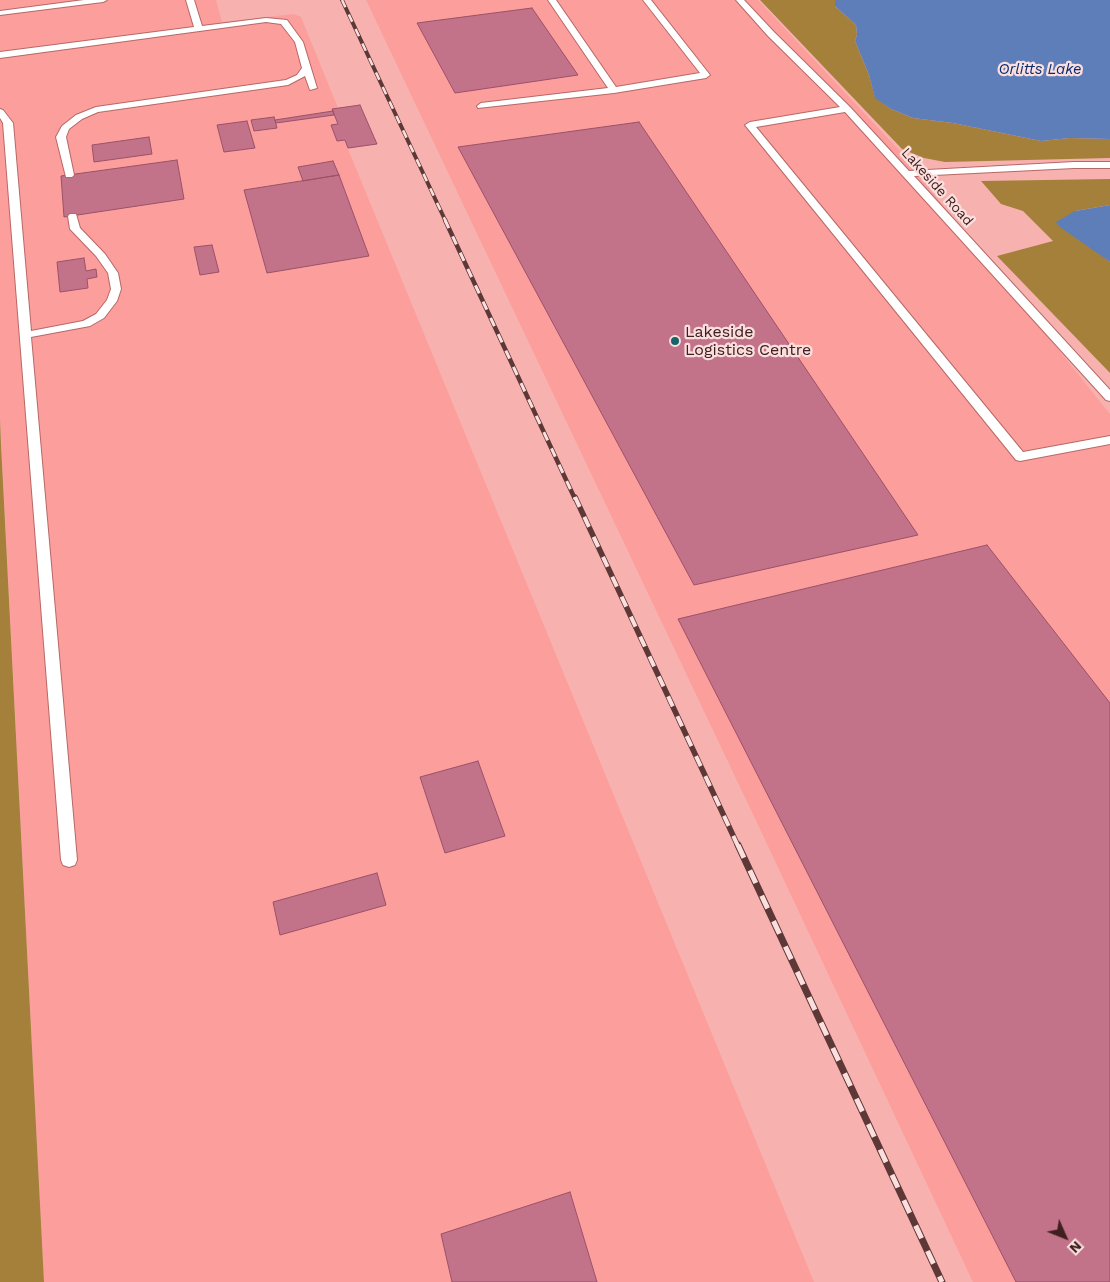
<!DOCTYPE html>
<style>
body{margin:0}
#map{position:relative;width:1110px;height:1282px;overflow:hidden;background:#f7b2af;font-family:"Work Sans",sans-serif}
canvas{display:block}
.north{position:absolute;left:1040px;top:1212px;width:50px;height:50px;-webkit-text-stroke:4px #fbdfde;paint-order:stroke;rotate:134deg;font-size:14px;font-weight:700;line-height:20px;text-align:center;color:#40201f}
.north::after{content:'';display:block;margin:auto;width:18px;height:22px;background:#40201f;clip-path:polygon(50% 0,100% 100%,50% 72%,0 100%)}
</style>
<div id="map">
<canvas width="1110" height="1282"></canvas>
<div class="north">N</div>
</div>
<script>
const g = document.querySelector('canvas').getContext('2d');
g.lineJoin = 'round';
function fill(path, color) { g.fillStyle = color; g.fill(path, 'evenodd'); }
const poly = rows => new Path2D(rows.map(r => 'M' + r).join(''));
function trace(path, color, width, dash) { g.strokeStyle = color; g.lineWidth = width; g.lineCap = dash ? 'butt' : 'round'; g.setLineDash(dash || []); g.stroke(path); }
function write(font, color, halo, rows, align = 'center') {
  g.font = font + ' "Work Sans",sans-serif'; g.lineWidth = 4.5; g.setLineDash([]); g.textBaseline = 'middle'; g.strokeStyle = halo; g.fillStyle = color; for (const [text, x, y, turn = 0] of rows) {
    g.save(); g.translate(x, y); g.rotate((+turn || 0) * Math.PI / 180); g.textAlign = isNaN(turn) ? turn : align; if (halo) g.strokeText(text, 0, 0); g.fillText(text, 0, 0); g.restore();
  }
}
const built = poly([
 [0,0,216,0,222,22,294,14,301,17,338,108,360,105,377,144,348,149,814,1282,44,1282,0,419],
 [366,0,758,0,898,149,1110,414,1110,1282,973,1282,759,827]
]);
const forest = poly([
 [760,0,835,0,835,6,856,25,857,35,855,41,869,75,875,97,891,109,913,118,953,123,1041,141,1070,138,1110,139,1110,158,945,162,924,158,902,149],
 [1110,179,1110,205,1075,211,1091,247,1110,262,1110,373,997,256,1053,241,1023,211,1001,204,981,181],
 [0,419,1,444,44,1282,0,1282]
]);
const water = poly([
 [835,0,1110,0,1110,139,1070,138,1041,141,953,123,913,118,891,109,875,98,869,75,855,41,857,35,856,25,835,6],
 [1110,205,1110,262,1060,227,1056,222,1075,211]
]);
const building = poly([
 [532,8,578,75,455,93,417,23,532,8],
 [360,105,377,144,348,148,345,140,337,141,331,125,338,124,332,109,360,105],
 [333,111,334,115,276,123,275,120,333,111],
 [274,117,277,128,254,131,251,120,274,117],
 [247,121,255,148,224,152,217,125,247,121],
 [639,122,918,535,694,585,458,147,639,122],
 [149,137,152,154,94,162,92,145,149,137],
 [177,160,184,199,64,217,61,176,177,160],
 [333,161,339,175,303,181,298,167,333,161],
 [339,175,369,256,267,273,244,190,339,175],
 [212,245,219,272,200,275,194,247,212,245],
 [84,258,86,271,96,269,97,277,87,279,88,288,60,292,57,262,84,258],
 [987,545,1110,703,1110,1282,1016,1282,678,619,987,545],
 [478,761,505,836,445,853,420,777,478,761],
 [377,873,386,905,280,935,273,902,377,873],
 [570,1192,597,1282,452,1282,441,1234,570,1192]
]);
const lane = poly([
 [84,0,107,0,103,2,0,15,0,11,84,0],
 [186,0,194,0,202,26,266,18,287,20,303,42,317,88,310,90,305,76,288,85,98,112,82,119,69,129,66,137,74,175,72,177,66,177,56,137,62,126,76,115,96,107,286,80,297,75,302,68,295,42,281,24,266,22,0,58,0,52,194,27,186,0],
 [548,0,556,0,616,87,700,73,643,0,651,0,710,75,706,78,614,93,478,108,477,106,481,103,608,88,548,0],
 [736,0,744,0,774,32,850,107,909,171,1074,162,1110,162,1110,168,1074,168,914,176,1110,390,1110,401,1106,400,845,112,756,127,1023,452,1110,436,1110,444,1020,461,1016,460,745,125,750,122,840,107,768,36,736,0],
 [0,109,3,110,13,123,31,331,83,321,96,314,107,300,111,289,108,273,96,256,70,229,68,216,70,214,76,214,80,228,105,254,118,273,121,289,117,301,104,318,90,326,31,337,77,860,75,865,69,867,63,865,61,860,3,123,0,118,0,109]
]);
const railFar3 = poly([
 [342,0,446,222]
]);
const railFar2 = poly([
 [445,220,575,499]
]);
const railFar1 = poly([
 [575,497,738,846]
]);
const rail = poly([
 [738,845,942,1282]
]);
const markers = [
 [675,341,5,"#156469"]
];
const farStreetnames = [
 ["Lakeside Road",937,187,48]
];
const farWaternames = [
 ["Orlitts Lake",1040,70]
];
const poiNames = [
 ["Lakeside",685,332],
 ["Logistics Centre",685,350]
];
fill(built, '#fc9e9c');
fill(forest, '#a4803b');
fill(water, '#5e7eb9');
fill(building, '#c2738a');
trace(building, '#9c5168', 1);
trace(lane, '#b76866', 2);
fill(lane, '#fff');
trace(railFar3, '#5e3837', 4);
trace(railFar2, '#5e3837', 4.5);
trace(railFar1, '#5e3837', 5.5);
trace(rail, '#5e3837', 7);
trace(railFar3, '#fbdfde', 2.5, [8]);
trace(railFar2, '#fbdfde', 3, [9]);
trace(railFar1, '#fbdfde', 4, [11]);
trace(rail, '#fbdfde', 5, [14]);
for (const [x, y, r, color] of markers) { const dot = new Path2D(); dot.arc(x, y, r, 0, 2 * Math.PI); g.fillStyle = color; g.fill(dot); trace(dot, '#fbdfde', 2); }
write('14px', '#40201f', '#fbdfde', farStreetnames);
write('italic 15px', '#072b71', '#fbdfde', farWaternames);
write('16px', '#40201f', '#fbdfde', poiNames, 'left');
</script>
